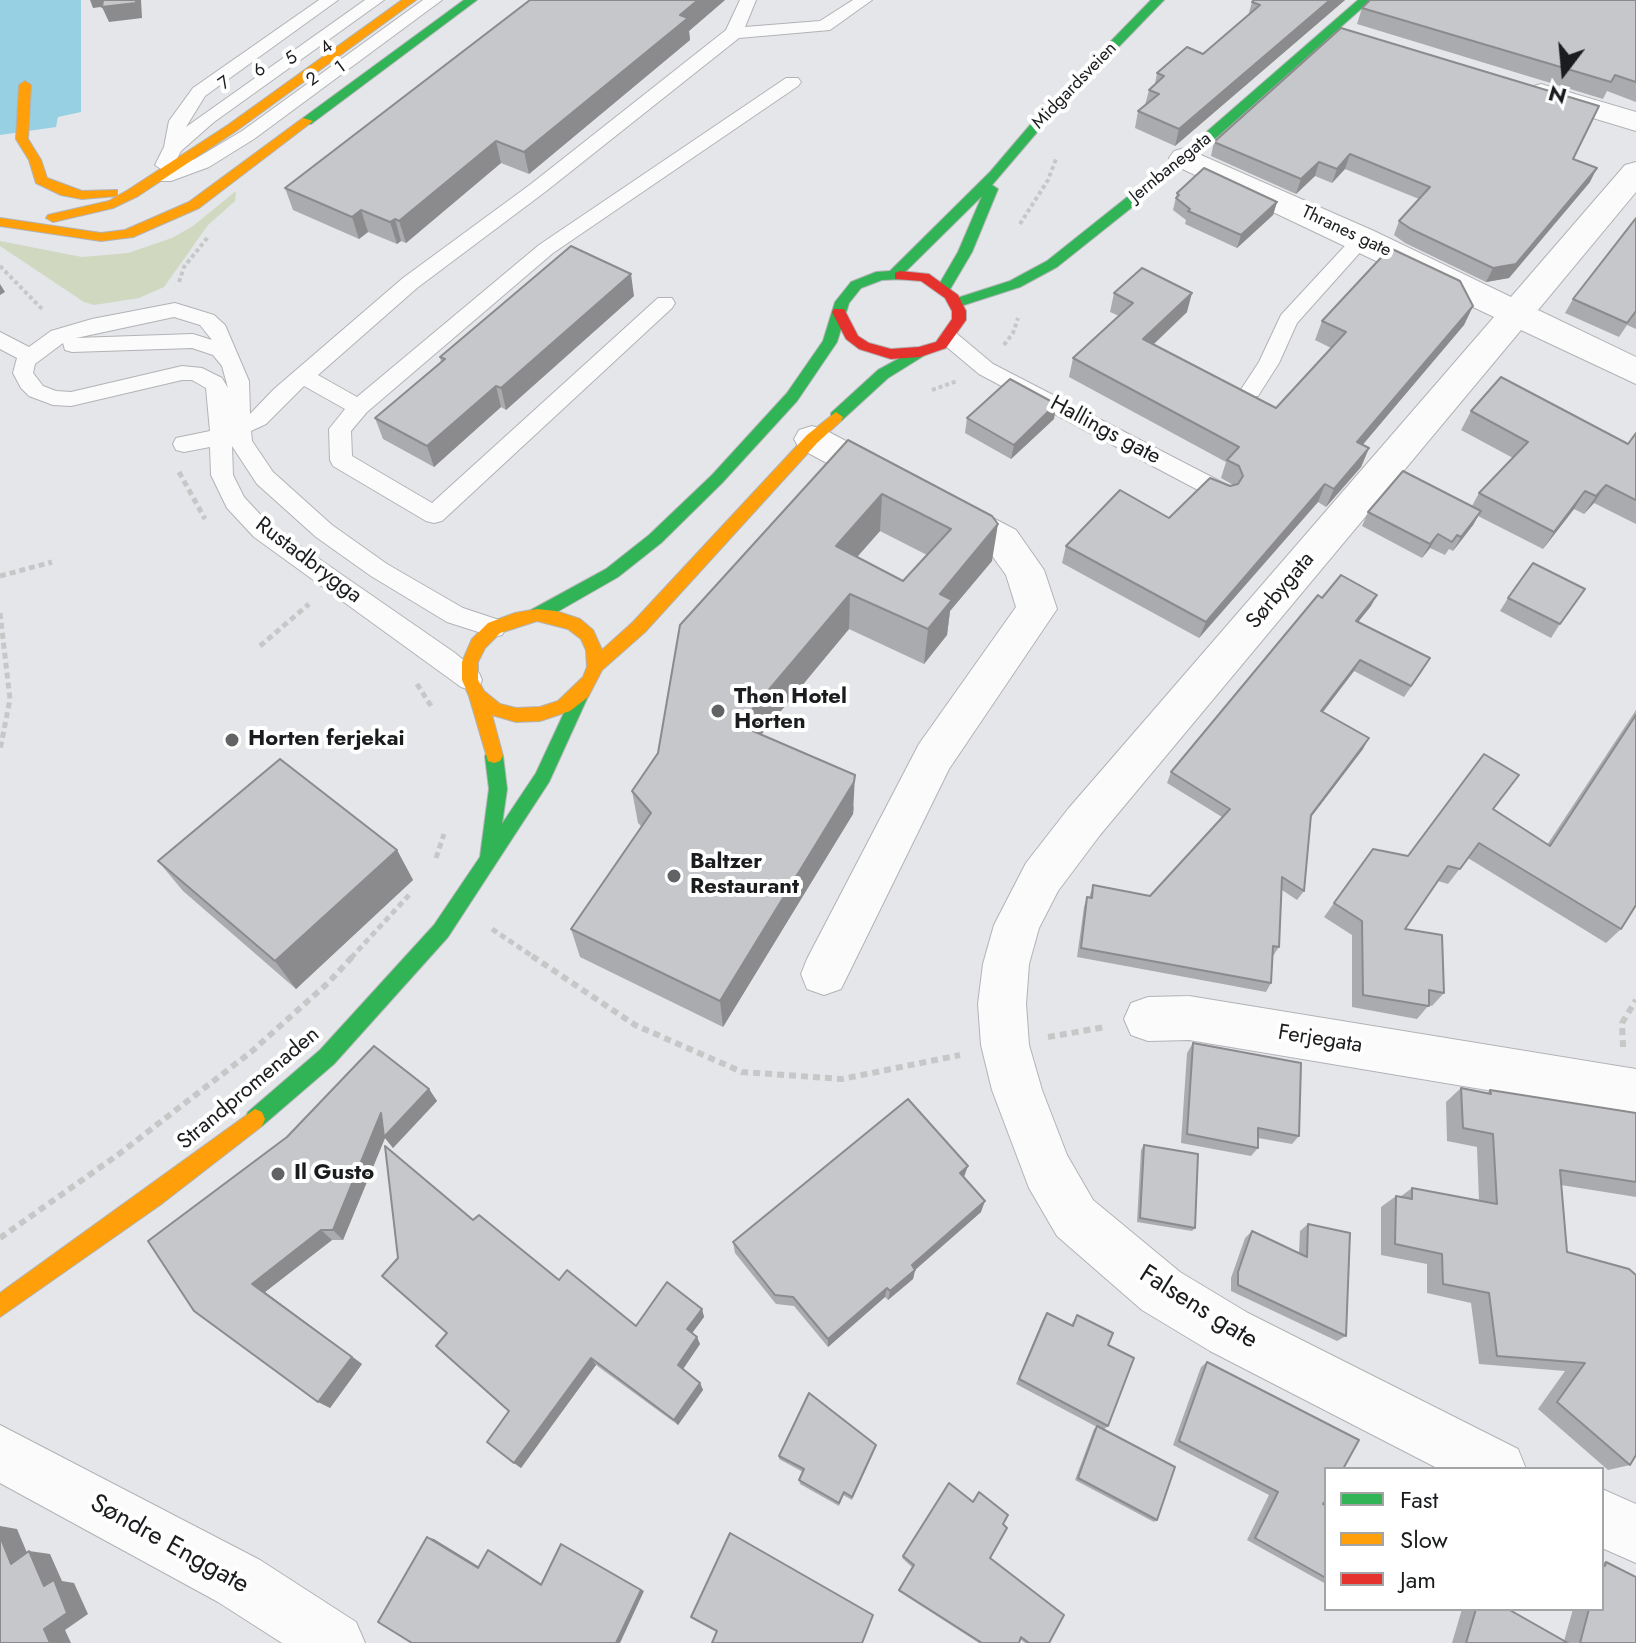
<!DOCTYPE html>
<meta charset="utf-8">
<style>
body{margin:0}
#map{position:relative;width:1636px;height:1643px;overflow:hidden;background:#e4e6e9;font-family:Jost,sans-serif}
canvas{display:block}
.legend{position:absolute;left:1324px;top:1467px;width:280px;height:144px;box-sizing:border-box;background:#fff;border:2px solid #a3a4a5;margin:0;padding:10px 14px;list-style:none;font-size:24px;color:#1a1c1e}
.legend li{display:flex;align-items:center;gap:16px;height:40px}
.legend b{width:40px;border:2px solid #a3a4a5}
.north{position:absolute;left:1524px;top:32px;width:80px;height:80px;-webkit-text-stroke:6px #fff;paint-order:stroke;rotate:196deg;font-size:22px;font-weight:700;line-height:32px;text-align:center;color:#1a1c1e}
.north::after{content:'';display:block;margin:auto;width:28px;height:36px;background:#1a1c1e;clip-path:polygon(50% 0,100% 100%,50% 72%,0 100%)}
</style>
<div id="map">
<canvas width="1636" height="1643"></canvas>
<ul class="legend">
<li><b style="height:10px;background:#30b455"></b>Fast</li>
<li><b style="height:10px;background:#ff9f0a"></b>Slow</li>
<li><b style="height:10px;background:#e5322d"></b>Jam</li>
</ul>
<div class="north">N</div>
</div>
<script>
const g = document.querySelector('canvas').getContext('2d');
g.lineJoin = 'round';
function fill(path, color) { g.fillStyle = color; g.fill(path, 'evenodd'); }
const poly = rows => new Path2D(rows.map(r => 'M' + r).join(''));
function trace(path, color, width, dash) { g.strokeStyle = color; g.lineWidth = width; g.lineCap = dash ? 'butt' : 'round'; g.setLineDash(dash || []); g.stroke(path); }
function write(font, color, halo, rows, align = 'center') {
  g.font = font + ' Jost,sans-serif'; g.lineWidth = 8; g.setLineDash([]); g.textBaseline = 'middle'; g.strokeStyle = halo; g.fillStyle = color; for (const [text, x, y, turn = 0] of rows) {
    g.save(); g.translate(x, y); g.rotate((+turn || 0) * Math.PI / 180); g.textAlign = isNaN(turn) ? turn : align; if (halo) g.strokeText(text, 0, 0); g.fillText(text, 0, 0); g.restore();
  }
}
const green = poly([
 [236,191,235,201,208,225,164,287,139,298,94,305,84,302,0,246,0,241,82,257,128,253,172,238,193,226]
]);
const water = poly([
 [0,0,81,0,81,112,58,117,56,127,0,135]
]);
const pathFar2 = poly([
 [1020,224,1048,180,1056,159],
 [0,266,42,309],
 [179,282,184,267,208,237],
 [1004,345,1013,333,1018,318],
 [932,390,957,381]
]);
const pathFar1 = poly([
 [179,472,205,519],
 [0,576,52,562],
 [0,613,10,699,0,750],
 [260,646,309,604],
 [417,684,433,709],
 [436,858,444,834],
 [492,929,535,958],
 [351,958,409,895]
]);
const path = poly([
 [532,956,635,1025,742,1072,842,1079,960,1055],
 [1048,1037,1105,1027],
 [1623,1047,1622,1023,1636,1000],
 [0,1238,119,1154,251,1052,328,983,353,956]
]);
const lane = poly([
 [319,0,338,0,205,96,186,127,365,0,384,0,214,122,181,151,172,168,195,159,242,131,423,0,442,0,254,139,209,167,171,181,157,181,155,177,164,171,155,165,164,147,169,121,193,88,319,0],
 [740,0,756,0,745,27,820,21,853,0,872,0,830,30,739,38,545,192,417,288,318,375,357,397,539,245,786,78,798,78,801,82,798,86,553,253,367,412,351,431,352,456,432,503,658,298,672,298,675,303,672,308,442,521,434,523,426,521,333,466,330,460,329,429,345,409,304,386,266,424,251,431,252,441,273,472,332,525,387,564,463,608,502,621,506,628,502,635,494,637,447,622,371,576,316,537,257,484,232,446,233,475,244,497,270,525,455,653,479,673,482,680,479,687,470,690,461,687,254,537,227,508,211,475,210,447,184,452,176,450,173,444,176,438,210,431,206,388,192,380,182,380,71,406,53,405,29,396,21,388,13,373,17,358,0,349,0,332,29,347,51,331,92,319,175,303,214,315,225,325,249,381,250,414,274,389,403,278,531,184,726,30,740,0],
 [174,317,200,325,212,340,193,334,76,338,174,317],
 [63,343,65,350,72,352,192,348,213,355,222,366,228,388,222,378,202,368,182,366,71,392,56,391,43,386,33,373,35,364,63,343],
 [1362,233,1372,239,1297,323,1279,363,1258,396,1244,396,1240,391,1259,362,1281,315,1355,235,1362,233],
 [949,331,956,333,993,364,1231,487,1234,493,1231,499,1223,501,1215,499,979,374,942,343,939,338,942,333,949,331]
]);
const street = poly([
 [1541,84,1636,112,1636,131,1530,99,1526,93,1530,87,1541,84],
 [1185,148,1374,231,1511,297,1625,165,1636,162,1636,192,1538,310,1636,357,1636,384,1521,330,1100,835,1058,891,1039,928,1029,964,1026,1004,1029,1045,1042,1090,1067,1155,1093,1200,1180,1272,1248,1313,1518,1449,1526,1469,1439,1469,1210,1351,1142,1310,1057,1236,1029,1188,992,1090,981,1045,978,1004,983,964,994,925,1026,863,1068,809,1494,317,1174,165,1169,158,1174,151,1185,148],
 [812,426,825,430,1016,530,1044,570,1057,609,949,769,841,989,824,995,807,989,801,974,807,959,919,744,1016,607,1006,575,988,550,799,448,794,439,799,430,812,426],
 [1189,996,1636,1069,1636,1115,1189,1040,1148,1041,1131,1035,1124,1019,1131,1003,1148,997,1189,996],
 [0,1425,260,1560,356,1622,365,1643,282,1643,218,1602,0,1483,0,1425],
 [1602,1489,1636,1504,1636,1563,1602,1548,1602,1489]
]);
const fast = poly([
 [464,0,477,0,311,124,303,124,303,118,464,0],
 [1151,0,1164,0,1044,124,992,185,998,189,972,252,949,291,944,293,937,288,958,252,982,196,904,273,905,279,882,280,861,288,849,303,837,342,797,401,722,483,661,543,618,577,543,620,531,620,529,615,531,610,606,569,649,535,712,475,787,393,823,341,835,302,851,282,876,272,890,271,990,172,1036,118,1151,0],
 [1358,0,1371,0,1190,161,1057,267,1020,287,961,306,951,306,951,300,1010,281,1047,261,1180,155,1358,0],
 [920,347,925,349,925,355,888,378,841,421,831,421,831,413,878,370,920,347],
 [582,685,590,692,549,782,448,937,334,1064,262,1126,255,1129,248,1126,245,1119,248,1112,320,1050,434,925,480,857,489,789,485,756,488,751,494,749,500,751,503,756,507,789,502,824,536,773,576,687,582,685]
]);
const slow = poly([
 [402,0,416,0,236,131,138,196,113,208,53,222,46,218,48,215,109,201,128,190,228,125,402,0],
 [25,81,31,85,28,139,41,160,47,178,82,191,117,190,117,196,82,199,61,195,36,183,29,160,16,139,19,85,25,81],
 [303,118,313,121,199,208,133,237,101,241,0,226,0,218,101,233,125,230,189,202,303,118],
 [836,412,843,417,841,421,817,443,645,632,602,670,588,697,570,711,540,721,516,722,492,715,503,756,500,761,494,763,488,761,469,696,462,680,462,662,472,639,488,623,515,613,537,609,556,611,580,619,593,630,602,650,633,622,807,435,836,412],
 [537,621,568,629,581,639,586,650,587,667,583,677,558,701,540,707,516,708,500,704,484,691,478,680,478,662,485,648,500,633,537,621],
 [255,1109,262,1112,265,1119,262,1126,160,1205,0,1317,0,1293,255,1109]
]);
const jam = poly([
 [900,271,929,274,958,295,966,311,966,320,946,348,920,357,891,359,859,349,846,339,832,312,834,309,844,309,858,336,869,343,891,349,919,347,936,342,952,319,952,311,945,298,921,281,895,279,895,273,900,271]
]);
const wall = poly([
 [530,0,725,0,689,31,690,40,529,174,501,163,406,243,401,241,397,244,368,232,359,239,293,210,285,188],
 [1345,0,1175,146,1135,128,1138,111,1145,105,1149,90,1155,84,1157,73,1203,54,1248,16,1252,2],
 [1636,0,1636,102,1607,91,1603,99,1357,24,1362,8],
 [1214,142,1573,159,1590,182,1509,278,1486,282,1405,243,1394,235,1399,221,1419,199,1345,169,1332,183,1315,176,1296,194,1211,156],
 [1177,193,1277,202,1273,215,1237,248,1185,224,1186,220,1173,210],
 [1636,218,1636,329,1627,325,1619,337,1565,313,1573,299],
 [1114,293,1187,312,1153,345,1276,408,1331,348,1315,340,1322,321,1473,306,1464,325,1362,445,1369,448,1361,467,1326,507,1318,502,1199,638,1062,563,1066,546,1169,518,1233,485,1221,478,1226,462,1069,377,1073,358,1119,316,1110,312],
 [634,296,506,410,501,407,434,467,383,439,375,418,441,362,440,357],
 [1056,404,1054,419,1011,459,965,433,967,418],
 [1471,411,1628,444,1636,433,1636,524,1594,503,1584,514,1574,509,1543,549,1478,516,1473,525,1453,551,1449,549,1445,555,1430,548,1422,558,1362,526,1368,512,1472,506,1479,493,1513,458,1461,430],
 [848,440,992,561,950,611,947,635,924,664,849,629,761,734,854,807,853,814,723,1027,580,957,571,929,642,827,638,823,632,791,658,753],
 [880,531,927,555,903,581,857,557],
 [1322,598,1371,606,1358,622,1423,670,1404,697,1354,671,1323,712,1363,749,1310,818,1304,891,1297,900,1282,890,1279,947,1273,956,1271,983,1266,992,1077,957,1084,907,1087,897,1089,898,1093,885,1150,896,1222,817,1167,783,1171,772],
 [1508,598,1560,624,1551,638,1500,611],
 [1636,710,1636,905,1621,929,1606,943,1468,858,1448,884,1438,881,1405,929,1444,993,1432,1006,1429,1005,1417,1019,1352,1007,1352,935,1324,917,1334,903,1408,856,1493,809,1547,845],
 [397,850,413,880,296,989,183,891,158,861],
 [1193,1043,1299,1136,1292,1144,1258,1138,1258,1148,1251,1156,1181,1143,1187,1053],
 [1461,1088,1487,1093,1490,1090,1636,1113,1636,1197,1561,1185,1567,1252,1630,1465,1608,1470,1538,1409,1565,1371,1479,1364,1471,1303,1427,1293,1427,1264,1381,1255,1381,1207,1396,1196,1400,1197,1412,1188,1479,1201,1477,1147,1447,1141,1446,1102],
 [429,1089,437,1101,393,1148,385,1138,343,1240,332,1240,265,1292,362,1364,330,1408,148,1241],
 [1144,1145,1195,1228,1192,1231,1137,1222,1141,1150],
 [964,1177,981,1212,915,1270,913,1279,888,1300,885,1297,828,1347,794,1306,776,1304,735,1253,733,1242],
 [473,1220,559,1280,636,1326,702,1309,704,1317,692,1333,700,1344,683,1369,700,1383,703,1390,678,1425,596,1365,521,1468,514,1463,509,1411],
 [1308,1224,1346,1336,1337,1341,1231,1291,1231,1278,1245,1238,1252,1231,1299,1253,1300,1231],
 [1047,1313,1071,1325,1077,1315,1108,1345,1108,1426,1103,1430,1157,1520,1154,1522,1075,1480,1094,1429,1097,1427,1016,1384,1043,1319],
 [1207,1362,1323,1504,1326,1506,1326,1584,1247,1540,1269,1495,1173,1445,1201,1367],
 [875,1449,852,1500,843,1495,839,1506,800,1484,799,1480,803,1472,779,1459,779,1456],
 [949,1483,973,1502,979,1492,1003,1524,990,1558,1049,1643,1025,1643,1020,1639,1019,1643,979,1643,898,1591,912,1567,902,1558],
 [1602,1562,1606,1562,1636,1643,1452,1643,1462,1609,1508,1609,1564,1641,1573,1609,1602,1609]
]);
const shadedWall = poly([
 [90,0,107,0,109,6,93,8],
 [136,0,141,0,142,18,109,22,102,7],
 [698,0,725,0,689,31,690,40,529,174,524,152],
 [1330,0,1345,0,1175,146,1179,129],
 [496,141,501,163,406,243,399,221],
 [1350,154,1345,169,1332,183,1337,169],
 [1319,162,1315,176,1296,194,1301,179],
 [1597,168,1590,182,1509,278,1486,282,1493,268],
 [1277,202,1273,215,1237,248,1241,235],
 [361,210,368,232,359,239,352,217],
 [395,219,401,241,397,244,390,222],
 [631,274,634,296,506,410,501,388],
 [0,284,5,292,0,295],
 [1192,293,1187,312,1139,358,1143,339],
 [1473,306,1464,325,1349,461,1357,442],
 [496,386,501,407,434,467,427,446],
 [1056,404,1054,419,1011,459,1014,445],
 [1369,448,1361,467,1326,507,1334,489],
 [1325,484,1318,502,1199,638,1206,622],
 [1606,485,1594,503,1584,514,1596,496],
 [1585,491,1574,509,1543,549,1554,532],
 [882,494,880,531,835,582,836,546],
 [1481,511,1473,525,1453,551,1461,537],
 [998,524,992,561,950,611,947,635,924,664,928,629,940,594],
 [1438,534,1430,548,1422,558,1430,544],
 [850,594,849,629,742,758,739,725],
 [1377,595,1371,606,1350,632,1356,621],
 [1360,660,1354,671,1315,722,1321,711],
 [1369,738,1363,749,1305,825,1311,815],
 [855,775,853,814,723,1027,720,1001],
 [397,850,413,880,296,989,275,961],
 [429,1089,437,1101,393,1148,385,1138,343,1240,333,1230,381,1113],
 [968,1166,964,1177,960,1173],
 [985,1201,981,1212,915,1270,913,1279,888,1300,890,1291,912,1265],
 [321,1230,332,1240,265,1292,362,1364,330,1408,318,1402,252,1284],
 [887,1288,885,1297,828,1347,828,1339],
 [702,1309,704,1317,690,1336,687,1329],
 [697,1337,700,1344,681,1372,678,1365],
 [591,1358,596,1365,521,1468,514,1463],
 [700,1383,703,1390,678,1425,674,1420],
 [0,1526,17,1529,33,1567,11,1564,0,1536],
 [427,1537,434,1539,483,1569,478,1568],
 [561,1544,644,1591,620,1643,616,1643],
 [488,1550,493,1552,545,1586,541,1585],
 [29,1551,50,1554,62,1581,74,1583,88,1614,65,1630,71,1643,50,1643,44,1629,44,1586]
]);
const building = poly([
 [103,0,136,0,136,3,102,7,103,0],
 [530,0,698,0,680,15,688,18,524,152,496,141,399,221,395,219,390,222,361,210,352,217,285,188,530,0],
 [1254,0,1330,0,1179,129,1138,111,1159,94,1149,90,1164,76,1157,73,1187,47,1203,54,1260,5,1252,2,1254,0],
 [1370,0,1636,0,1636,82,1615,75,1611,82,1362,8,1370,0],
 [1341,28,1599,106,1573,159,1597,168,1516,264,1493,268,1411,229,1399,221,1430,187,1350,154,1337,169,1319,162,1301,179,1214,142,1341,28],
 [1204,168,1277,202,1241,235,1188,211,1190,209,1176,198,1179,195,1177,193,1204,168],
 [1636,218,1636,311,1627,323,1573,299,1636,218],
 [571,246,631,274,501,388,496,386,427,446,375,418,445,359,440,357,571,246],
 [1390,248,1460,281,1473,306,1357,442,1369,448,1334,489,1325,484,1206,622,1066,546,1120,490,1169,518,1210,478,1230,486,1238,484,1243,476,1239,466,1227,460,1239,447,1073,358,1133,303,1114,293,1142,268,1192,293,1143,339,1276,408,1346,332,1322,321,1390,248],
 [1501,377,1628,444,1636,433,1636,500,1606,485,1596,496,1585,491,1554,532,1479,493,1528,442,1471,411,1501,377],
 [1010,379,1056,404,1014,445,967,418,1010,379],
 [848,440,992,516,998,524,940,594,952,600,928,629,850,594,739,725,855,775,854,782,720,1001,571,929,651,813,632,791,658,753,680,625,848,440],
 [882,494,951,529,903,581,836,546,882,494],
 [1403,471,1481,511,1461,537,1457,535,1452,542,1438,534,1430,544,1368,512,1403,471],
 [1533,563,1585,589,1560,624,1508,598,1533,563],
 [1341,575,1377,595,1356,621,1430,658,1411,686,1360,660,1321,711,1369,738,1311,815,1304,891,1282,877,1279,947,1273,946,1271,983,1081,948,1087,897,1092,898,1093,885,1150,896,1230,809,1171,772,1318,595,1322,598,1341,575],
 [1636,715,1636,905,1621,929,1479,843,1460,869,1448,866,1405,929,1442,935,1444,993,1429,990,1429,1006,1363,995,1362,921,1334,903,1373,849,1408,856,1484,754,1519,775,1493,809,1550,846,1636,715],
 [280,759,397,850,275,961,158,861,280,759],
 [1193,1043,1301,1063,1299,1136,1258,1128,1258,1148,1187,1134,1193,1043],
 [374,1046,429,1089,384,1137,381,1113,333,1230,321,1230,252,1284,352,1357,318,1402,194,1311,148,1241,287,1137,374,1046],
 [1461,1088,1491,1094,1490,1090,1636,1113,1636,1182,1560,1170,1567,1252,1629,1269,1636,1275,1636,1455,1630,1465,1557,1402,1585,1363,1497,1356,1489,1293,1443,1284,1442,1254,1395,1244,1396,1196,1412,1199,1412,1188,1497,1204,1493,1134,1463,1128,1461,1088],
 [908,1099,968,1166,960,1173,985,1201,912,1265,915,1270,890,1291,887,1288,828,1339,793,1297,775,1295,733,1242,908,1099],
 [1144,1145,1198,1154,1195,1228,1140,1218,1144,1145],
 [385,1146,473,1220,479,1215,559,1280,567,1270,636,1326,667,1282,702,1309,687,1329,697,1337,678,1365,700,1383,674,1420,591,1358,514,1463,487,1442,509,1411,436,1346,447,1333,382,1276,398,1258,385,1146],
 [1308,1224,1350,1233,1346,1336,1238,1285,1238,1272,1252,1231,1307,1257,1308,1224],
 [1047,1313,1073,1326,1077,1315,1113,1333,1108,1345,1134,1358,1108,1426,1019,1379,1047,1313],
 [1207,1362,1359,1440,1343,1469,1326,1469,1326,1500,1323,1504,1326,1506,1326,1578,1255,1538,1278,1492,1179,1441,1207,1362],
 [809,1393,876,1445,852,1497,844,1492,839,1503,799,1480,804,1469,779,1456,809,1393],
 [1097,1426,1175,1467,1157,1520,1078,1478,1097,1426],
 [949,1483,973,1502,979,1492,1008,1515,1003,1524,1007,1528,990,1558,1064,1615,1049,1643,1029,1643,1021,1637,1019,1643,982,1643,899,1590,914,1565,903,1556,949,1483],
 [730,1533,873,1615,862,1643,712,1643,717,1631,691,1617,730,1533],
 [0,1536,11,1564,29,1551,44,1586,54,1580,67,1613,44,1629,50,1643,0,1643,0,1536],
 [427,1537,478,1568,488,1550,541,1585,561,1544,641,1590,616,1643,412,1643,378,1622,427,1537],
 [1606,1562,1636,1577,1636,1643,1580,1643,1589,1609,1602,1609,1602,1564,1605,1566,1606,1562],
 [1476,1609,1508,1609,1568,1643,1466,1643,1476,1609]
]);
const markers = [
 [718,711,8,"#616365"],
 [232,740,8,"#616365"],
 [674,876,8,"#616365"],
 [278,1174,8,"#616365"]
];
const farStreetnames = [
 ["4",327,48,-36],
 ["5",292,59,-35],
 ["1",341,68,-36],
 ["6",260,71,-35],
 ["2",313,80,-36],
 ["7",225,84,-35],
 ["Midgardsveien",1075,86,-46],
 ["Jernbanegata",1171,168,-39],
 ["Thranes gate",1346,232,25]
];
const streetNames = [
 ["Hallings gate",1105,431,28],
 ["Rustadbrygga",308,561,37],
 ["Sørbygata",1281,591,-50],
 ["Ferjegata",1320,1040,9],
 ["Strandpromenaden",249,1089,-40]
];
const poiNames = [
 ["Thon Hotel",734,698],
 ["Horten",734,723],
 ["Horten ferjekai",248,740],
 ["Baltzer",690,863],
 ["Restaurant",690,888],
 ["Il Gusto",294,1174]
];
const nearStreetnames = [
 ["Falsens gate",1198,1308,32],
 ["Søndre Enggate",169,1545,29]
];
fill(green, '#d1d8c0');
fill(water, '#98d0e3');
trace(lane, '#b2b3b6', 2);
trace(street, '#b2b3b6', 2);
trace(fast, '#b2b3b6', 2);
trace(slow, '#b2b3b6', 2);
trace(jam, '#b2b3b6', 2);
trace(pathFar2, '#c6c7c7', 4, [4, 3]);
trace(pathFar1, '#c6c7c7', 5, [6, 4]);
trace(path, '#c6c7c7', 6, [7, 5]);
fill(lane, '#fbfbfc');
fill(street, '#fbfbfc');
fill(fast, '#30b455');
fill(slow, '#ff9f0a');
fill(jam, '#e5322d');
fill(wall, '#aaabae');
fill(shadedWall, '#8b8b8d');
fill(building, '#c6c7ca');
trace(building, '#8b8b8d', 2);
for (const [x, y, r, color] of markers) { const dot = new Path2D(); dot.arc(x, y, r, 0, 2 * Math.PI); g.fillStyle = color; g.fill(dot); trace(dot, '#fff', 3); }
write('18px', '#1a1c1e', '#fff', farStreetnames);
write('22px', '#1a1c1e', '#fff', streetNames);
write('bold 22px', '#1a1c1e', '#fff', poiNames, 'left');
write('26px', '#1a1c1e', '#fff', nearStreetnames);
</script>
